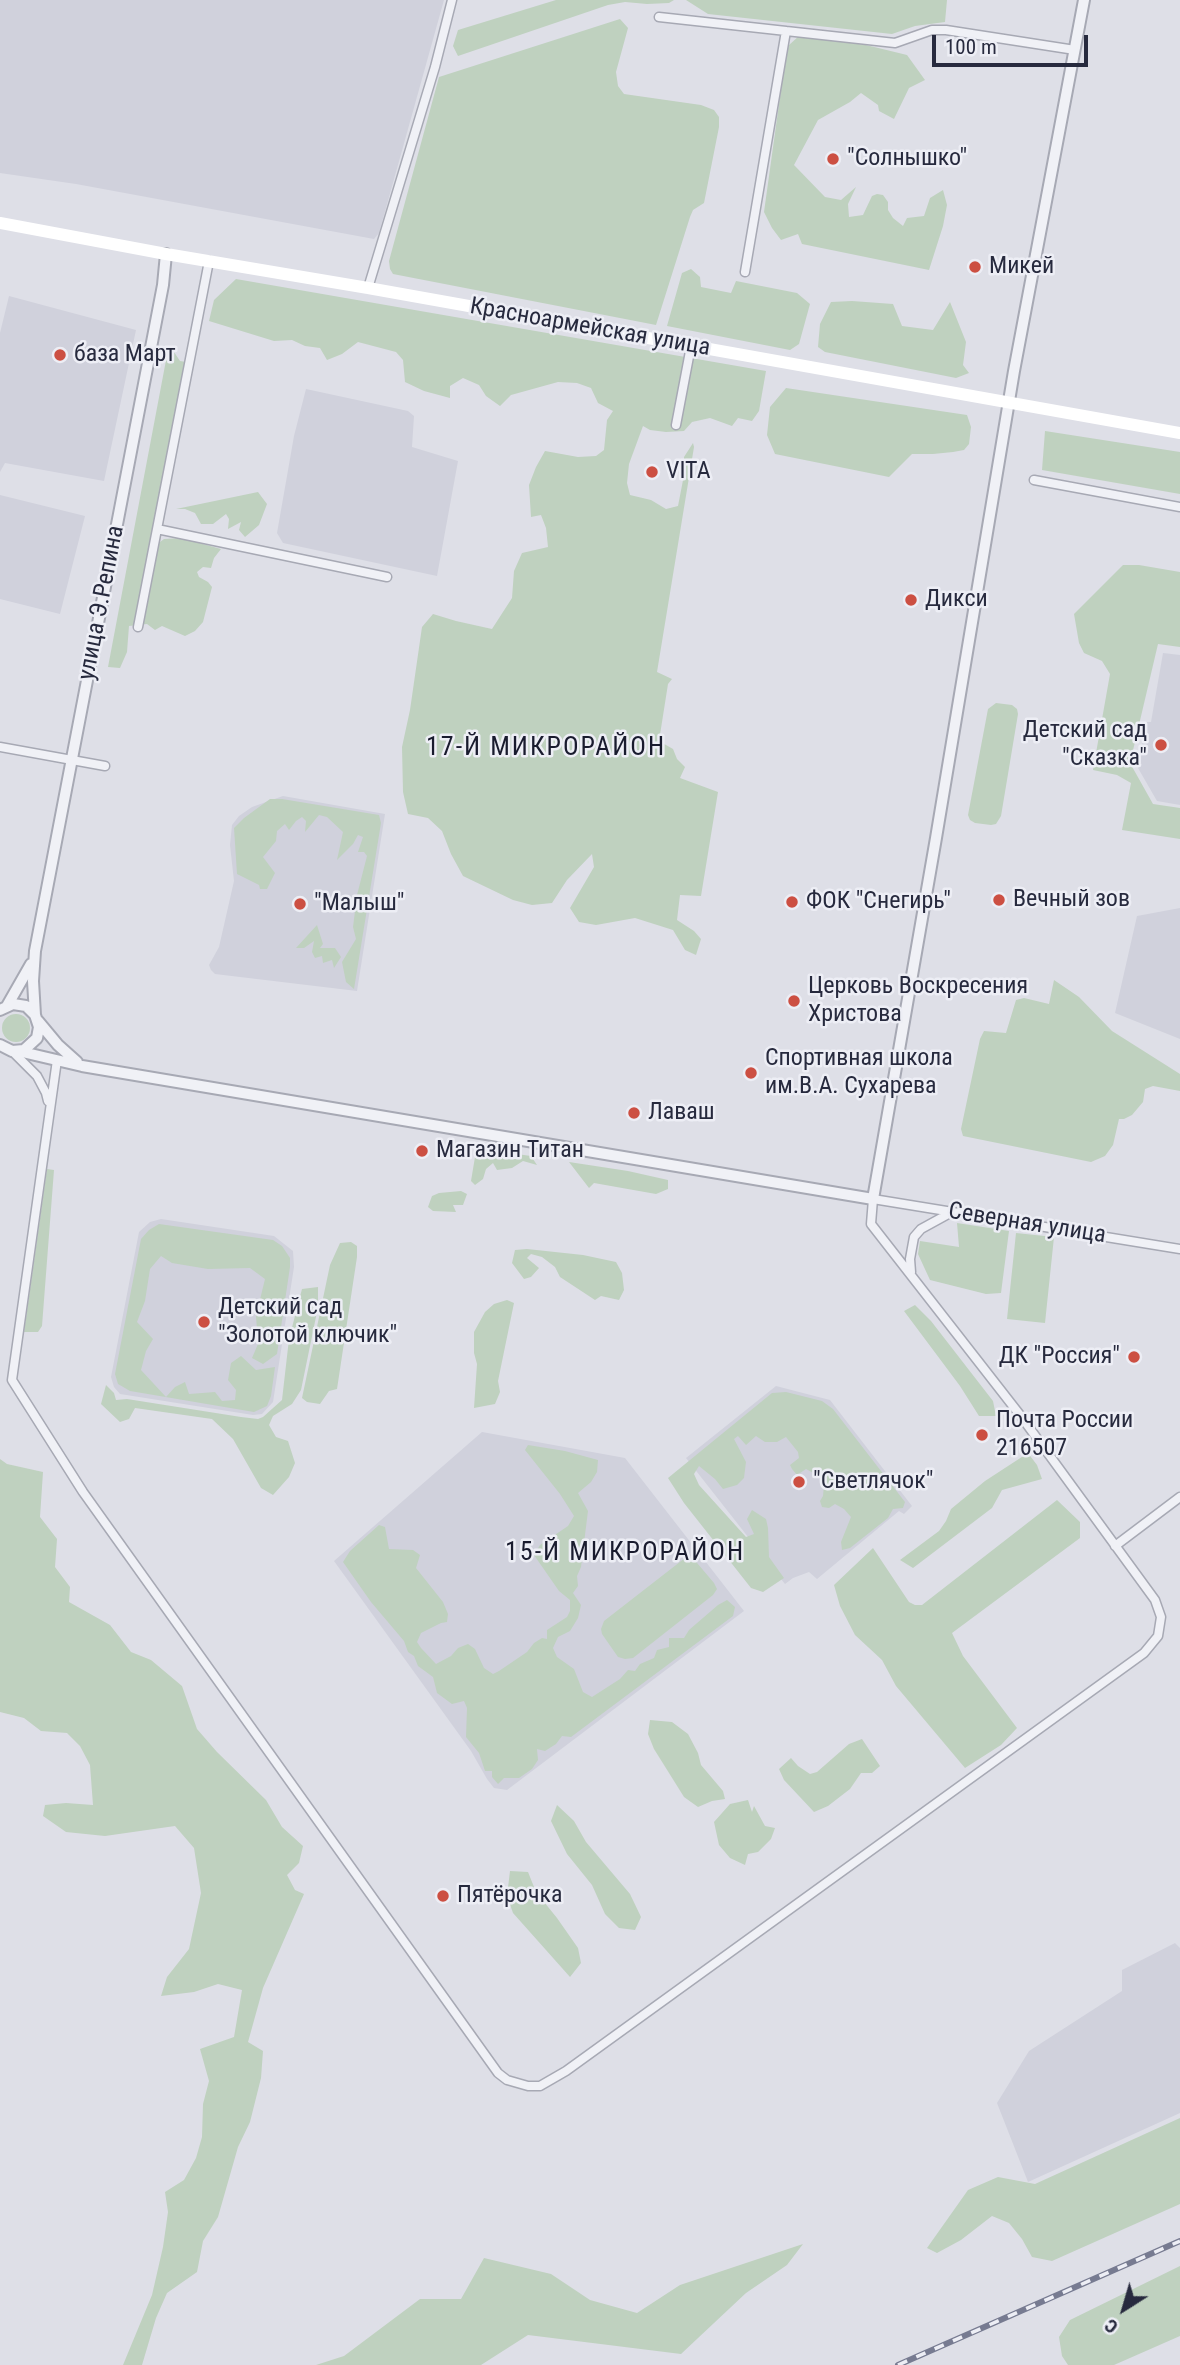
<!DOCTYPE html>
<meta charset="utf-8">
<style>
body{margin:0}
#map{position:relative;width:1180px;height:2365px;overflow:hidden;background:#dedfe7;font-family:"Roboto Condensed",sans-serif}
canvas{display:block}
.north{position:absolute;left:1089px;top:2274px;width:70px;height:70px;-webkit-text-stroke:5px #edeef5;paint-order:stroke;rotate:217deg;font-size:19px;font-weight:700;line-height:28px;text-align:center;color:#272a3e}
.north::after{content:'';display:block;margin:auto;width:24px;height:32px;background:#272a3e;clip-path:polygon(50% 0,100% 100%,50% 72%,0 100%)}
.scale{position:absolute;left:932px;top:35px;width:156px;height:32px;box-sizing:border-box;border:4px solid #272a3e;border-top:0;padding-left:9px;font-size:21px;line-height:24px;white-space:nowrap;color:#272a3e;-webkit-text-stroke:5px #edeef5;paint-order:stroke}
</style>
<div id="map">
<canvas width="1180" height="2365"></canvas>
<div class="north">С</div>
<div class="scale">100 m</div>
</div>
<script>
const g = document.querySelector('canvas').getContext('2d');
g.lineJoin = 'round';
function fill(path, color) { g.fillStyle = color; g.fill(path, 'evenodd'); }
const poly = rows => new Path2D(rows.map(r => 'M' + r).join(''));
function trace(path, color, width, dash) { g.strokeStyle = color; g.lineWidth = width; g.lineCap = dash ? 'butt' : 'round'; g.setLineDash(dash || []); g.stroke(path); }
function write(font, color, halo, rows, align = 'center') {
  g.font = font + ' "Roboto Condensed",sans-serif'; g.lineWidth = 5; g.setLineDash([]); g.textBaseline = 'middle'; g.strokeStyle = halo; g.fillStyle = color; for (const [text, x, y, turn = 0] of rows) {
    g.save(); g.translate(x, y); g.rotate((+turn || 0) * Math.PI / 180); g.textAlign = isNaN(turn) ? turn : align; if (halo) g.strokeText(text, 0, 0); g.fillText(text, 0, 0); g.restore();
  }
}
const built = poly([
 [0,0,444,0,379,233,374,239,76,184,0,173],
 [9,296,136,330,104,481,5,463,0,472,0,333],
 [306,389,408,411,414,416,412,447,458,461,437,576,283,543,277,533,294,436],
 [0,495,85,516,60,614,0,599],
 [1163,653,1180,655,1180,805,1157,801,1138,768,1146,722,1151,722],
 [283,796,385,814,357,991,215,974,211,970,209,965,219,947,234,881,230,845,232,825,239,816,252,807],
 [1180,908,1180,1039,1115,1013,1137,916],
 [161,1219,274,1236,293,1251,294,1267,273,1402,262,1414,253,1415,120,1394,114,1387,111,1377,139,1232,150,1222],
 [776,1386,830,1400,912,1506,904,1514,899,1511,817,1579,809,1572,793,1578,785,1584,686,1458],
 [482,1432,625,1458,744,1611,507,1790,494,1788,487,1779,471,1751,334,1561],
 [1175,1943,1180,1948,1180,2113,1028,2182,997,2103,1029,2051,1122,1991,1122,1970]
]);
const green = poly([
 [556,0,674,0,669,3,647,4,625,2,608,5,458,56,453,46,458,30],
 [686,0,947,0,945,22,915,26,892,34,708,14],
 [620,19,628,28,616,72,618,86,624,94,701,105,714,110,719,117,719,127,704,203,693,210,690,217,656,325,393,274,390,269,389,261,439,77],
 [799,36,866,45,907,55,925,80,909,88,894,119,879,111,878,105,861,93,850,102,818,120,794,165,825,197,841,200,856,187,848,204,849,217,863,215,872,196,877,194,883,195,888,202,888,210,893,218,903,226,907,218,924,216,930,198,943,190,947,205,943,226,929,270,802,244,798,234,781,240,772,228,764,212,786,54,789,45],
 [691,269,700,277,701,287,731,293,736,281,797,293,810,304,799,344,790,350,667,326,682,273],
 [236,279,766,371,759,411,752,421,738,418,732,426,710,418,692,422,684,431,666,432,650,430,643,426,629,464,627,483,630,495,651,500,666,509,678,506,684,475,684,457,693,443,694,447,657,672,672,679,668,684,659,741,673,749,677,759,685,767,680,778,718,792,701,896,680,895,677,920,694,931,701,939,696,955,685,950,673,930,635,918,596,925,579,922,570,908,594,867,592,854,567,880,552,903,532,905,513,900,463,876,451,854,442,831,428,818,408,814,403,792,402,747,410,710,422,627,433,614,456,621,492,629,512,598,514,571,522,553,548,547,546,528,541,515,531,517,529,485,536,467,545,451,578,457,596,456,604,450,607,420,613,411,598,403,591,388,577,383,558,382,511,395,500,406,486,396,479,385,463,378,450,386,450,398,424,391,405,382,403,360,396,352,358,342,342,354,327,360,320,348,305,346,292,340,274,341,209,321,214,300],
 [852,301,893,304,902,326,933,330,950,302,966,342,963,365,969,373,956,378,825,352,818,347,820,324,831,302],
 [174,352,180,361,192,363,160,542,164,539,181,538,221,549,214,558,211,568,203,567,197,572,199,577,208,582,212,587,203,622,195,631,185,636,162,626,155,630,147,624,129,626,127,652,120,668,108,667,167,355],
 [786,388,967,415,971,427,969,444,964,450,953,452,933,454,912,454,889,477,775,454,767,435,770,407],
 [1045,431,1180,452,1180,494,1042,470],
 [258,492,267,504,259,525,245,537,239,530,241,522,228,529,229,519,226,514,213,524,201,524,195,513,185,509,176,509],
 [1123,565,1139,565,1180,572,1180,647,1158,644,1130,763,1153,804,1180,808,1180,839,1122,830,1131,783,1117,775,1093,770,1110,674,1102,661,1084,653,1079,643,1074,614],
 [996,703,1012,705,1017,709,1018,714,1001,816,996,824,991,825,975,823,970,820,968,815,988,709],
 [270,799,282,799,379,815,381,823,354,989,346,982,342,962,356,939,353,927,357,895,367,856,364,852,358,852,363,837,358,835,353,844,337,860,343,832,327,817,319,815,305,832,306,821,302,817,296,821,289,830,285,824,277,831,276,841,263,857,275,873,267,889,260,889,259,885,237,874,234,828,244,818],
 [317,925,323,944,320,948,335,948,341,957,334,968,332,960,323,963,322,956,315,958,312,952,314,941,304,948,296,948],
 [1054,980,1079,997,1112,1031,1180,1074,1180,1091,1153,1086,1145,1089,1143,1102,1132,1115,1124,1119,1119,1119,1113,1145,1105,1156,1091,1162,963,1136,961,1129,980,1039,984,1031,1006,1033,1016,1000,1024,998,1049,1004],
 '2 1028a14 14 0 1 1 28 0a14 14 0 1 1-28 0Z',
 [488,1150,531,1156,537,1165,523,1161,512,1168,497,1170,493,1163,486,1169,483,1179,475,1185,471,1181,476,1151],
 [569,1162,628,1171,668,1180,668,1189,656,1194,594,1183,589,1188],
 [47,1169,54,1170,42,1326,38,1332,24,1332],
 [461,1191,467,1194,463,1205,453,1205,456,1212,433,1211,428,1207,432,1196,439,1193],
 [957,1223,1009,1231,1001,1293,986,1294,930,1280,918,1254,920,1241,959,1247],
 [159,1224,273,1240,282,1246,290,1258,290,1267,277,1354,263,1364,252,1358,258,1344,256,1316,265,1279,250,1268,208,1269,172,1263,161,1256,150,1269,145,1301,137,1322,153,1339,146,1351,141,1370,166,1397,175,1387,185,1382,189,1394,215,1392,222,1401,235,1400,236,1390,228,1380,231,1363,241,1356,256,1370,275,1367,271,1396,267,1406,254,1412,130,1391,118,1384,115,1374,141,1239,149,1230],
 [1016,1233,1054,1237,1045,1323,1007,1319],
 [351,1242,357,1246,357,1257,337,1389,329,1391,320,1404,307,1402,302,1398,330,1265,340,1243],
 [527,1249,583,1255,616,1262,622,1273,624,1290,619,1300,601,1296,595,1300,560,1277,555,1267,542,1257,531,1254,527,1258,539,1268,531,1277,524,1279,512,1263,515,1250],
 [318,1287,318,1307,301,1390,292,1404,273,1416,269,1425,276,1437,288,1441,295,1463,289,1477,273,1495,261,1488,233,1439,212,1419,135,1408,129,1419,120,1422,101,1404,106,1385,114,1393,116,1400,127,1399,241,1417,258,1419,263,1417,282,1400,289,1339,302,1289],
 [507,1300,514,1303,498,1381,500,1392,495,1404,474,1408,477,1364,474,1353,474,1332,485,1312,494,1304],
 [915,1305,931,1321,993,1401,996,1416,979,1416,960,1386,904,1311],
 [786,1392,822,1401,833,1409,905,1502,903,1508,893,1509,888,1518,850,1548,842,1550,841,1542,851,1517,844,1509,835,1504,829,1508,822,1507,820,1501,823,1496,824,1485,819,1476,806,1469,797,1475,792,1469,790,1465,799,1458,798,1452,786,1437,777,1442,765,1442,756,1436,746,1445,738,1436,734,1439,746,1462,744,1478,737,1485,723,1489,715,1479,699,1466,694,1474,699,1485,746,1537,754,1534,747,1519,752,1510,766,1519,768,1528,769,1557,784,1578,763,1592,751,1588,684,1503,668,1478,772,1393],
 [528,1445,565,1451,598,1460,597,1472,591,1482,578,1493,588,1511,581,1567,577,1576,578,1586,573,1593,581,1605,578,1618,570,1631,558,1637,553,1648,557,1657,574,1669,583,1692,592,1697,620,1679,628,1670,635,1671,640,1664,654,1658,657,1650,669,1647,669,1638,684,1638,689,1630,718,1605,727,1600,735,1607,733,1616,571,1737,562,1736,556,1744,545,1751,537,1749,538,1760,532,1769,519,1778,504,1778,498,1784,492,1777,492,1771,485,1771,479,1753,466,1737,467,1708,464,1701,452,1704,437,1693,433,1677,418,1666,414,1656,408,1652,404,1641,371,1602,343,1562,350,1551,379,1525,385,1527,389,1549,413,1550,420,1555,416,1568,443,1602,448,1614,447,1622,441,1623,421,1633,417,1642,421,1648,436,1664,451,1656,458,1648,468,1644,475,1649,484,1668,493,1674,499,1671,527,1652,534,1643,542,1638,547,1639,547,1630,567,1617,570,1611,570,1600,559,1591,534,1555,540,1545,568,1526,574,1516,560,1494,525,1450],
 [1028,1453,1037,1465,1042,1479,1002,1490,992,1508,913,1568,900,1560,939,1531,946,1521,951,1509,985,1481],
 [0,1459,7,1464,43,1472,40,1517,57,1539,55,1567,70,1587,69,1602,110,1625,131,1652,151,1660,182,1686,197,1729,217,1752,266,1800,282,1827,303,1846,299,1863,287,1875,295,1890,304,1894,263,1988,248,2042,263,2051,261,2078,250,2122,238,2147,218,2217,203,2241,197,2272,167,2293,156,2318,142,2365,123,2365,152,2295,163,2247,168,2212,165,2192,184,2180,196,2158,202,2137,203,2104,209,2081,200,2049,234,2037,242,1990,218,1984,194,1992,161,1996,167,1977,189,1949,201,1893,194,1848,175,1826,105,1836,66,1832,43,1816,45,1805,66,1803,93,1805,90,1765,80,1746,67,1733,41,1731,24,1718,0,1712],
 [1057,1500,1080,1522,1080,1538,952,1633,963,1656,1017,1728,1001,1745,965,1768,896,1686,882,1660,855,1635,840,1606,834,1585,873,1548,909,1602,915,1605,922,1605],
 [692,1557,714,1583,717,1589,713,1595,633,1658,625,1659,618,1657,602,1634,601,1629,604,1621,685,1558],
 [650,1720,672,1722,688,1734,698,1753,701,1765,723,1791,725,1799,712,1801,698,1807,684,1797,654,1749,648,1734],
 [862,1739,880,1766,872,1773,861,1773,850,1789,828,1806,814,1812,784,1780,779,1769,791,1758,798,1766,810,1774,817,1772,849,1744],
 [748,1800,752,1812,754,1806,765,1826,775,1828,771,1839,758,1852,748,1854,745,1865,730,1858,719,1845,714,1822,730,1804],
 [557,1805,574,1821,586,1842,630,1894,641,1917,635,1930,619,1928,605,1914,592,1885,567,1854,551,1821],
 [510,1871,528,1872,536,1892,557,1918,578,1948,581,1963,570,1977,513,1913,507,1896],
 [1180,2118,1180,2204,1052,2261,1032,2257,1022,2239,1009,2223,992,2216,961,2240,937,2253,927,2248,968,2190,998,2177,1035,2184],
 [803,2244,787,2265,746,2293,681,2354,528,2335,481,2365,316,2365,344,2356,420,2299,461,2299,484,2258,551,2274,590,2300,637,2313,680,2285],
 [1180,2266,1180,2336,1114,2365,1068,2365,1062,2356,1059,2337,1070,2320]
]);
const minor = poly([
 [659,17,895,43,932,30,946,30,1075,50],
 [745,272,786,31],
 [368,288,435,67,452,0],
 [676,425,691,346],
 [1034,480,1180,507],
 [157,529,387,577],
 [138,627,209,261],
 [0,747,105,766],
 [12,1051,37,1076,46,1093,48,1101],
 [57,1060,12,1380,83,1492,498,2073,507,2080,528,2086,540,2086,566,2071,1144,1653,1158,1636,1161,1617,1155,1600,1020,1415,871,1224,873,1199,1180,1249],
 [911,1272,910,1259,914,1237,921,1229,952,1212],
 [1115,1546,1180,1497]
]);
const tertiary = poly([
 [7,1006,31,964],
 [0,1010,13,1004,26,1006,35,1015,39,1027,37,1038,24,1050,12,1051,0,1045],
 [35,1015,33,981,35,951,163,285,166,254],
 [38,1021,58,1045,77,1062],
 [18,1051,82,1066,873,1199,936,838,1014,371,1084,0]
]);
const secondary = poly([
 [0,223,166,254,368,288,1180,433]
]);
const rail = poly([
 [898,2365,1180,2241]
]);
const markers = [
 [833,159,7,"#cc4f42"],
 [975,267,7,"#cc4f42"],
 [60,355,7,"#cc4f42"],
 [652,472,7,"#cc4f42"],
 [911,600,7,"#cc4f42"],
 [1161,745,7,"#cc4f42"],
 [999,900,7,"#cc4f42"],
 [792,902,7,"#cc4f42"],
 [300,904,7,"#cc4f42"],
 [794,1001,7,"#cc4f42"],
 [751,1073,7,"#cc4f42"],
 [634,1113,7,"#cc4f42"],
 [422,1151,7,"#cc4f42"],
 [204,1322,7,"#cc4f42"],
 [1134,1357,7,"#cc4f42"],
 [982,1435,7,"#cc4f42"],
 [799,1482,7,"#cc4f42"],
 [443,1896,7,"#cc4f42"]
];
const poiNames = [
 ["\"Солнышко\"",847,159],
 ["Микей",989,267],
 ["база Март",74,355],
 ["VITA",666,472],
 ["Дикси",925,600],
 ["Детский сад",1147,731,"right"],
 ["\"Сказка\"",1147,759,"right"],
 ["Вечный зов",1013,900],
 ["ФОК \"Снегирь\"",806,902],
 ["\"Малыш\"",314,904],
 ["Церковь Воскресения",808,987],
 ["Христова",808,1015],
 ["Спортивная школа",765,1059],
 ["им.В.А. Сухарева",765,1087],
 ["Лаваш",648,1113],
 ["Магазин Титан",436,1151],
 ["Детский сад",218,1308],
 ["\"Золотой ключик\"",218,1336],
 ["ДК \"Россия\"",1120,1357,"right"],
 ["Почта России",996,1421],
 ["216507",996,1449],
 ["\"Светлячок\"",813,1482],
 ["Пятёрочка",457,1896]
];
const streetNames = [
 ["Красноармейская улица",590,328,10],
 ["улица Э.Репина",102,603,-79],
 ["Северная улица",1027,1224,9]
];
const neighbourhoodNames = [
 ["17-Й МИКРОРАЙОН",546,748],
 ["15-Й МИКРОРАЙОН",625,1553]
];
fill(built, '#d0d1dc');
fill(green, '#bfd1bf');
trace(minor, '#a7a9b4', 11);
trace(tertiary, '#a7a9b4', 14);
trace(minor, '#f0f1f6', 8);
trace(tertiary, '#f0f1f6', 10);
trace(secondary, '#fff', 12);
trace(rail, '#777b91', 6);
trace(rail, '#edeef5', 3.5, [10]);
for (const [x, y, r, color] of markers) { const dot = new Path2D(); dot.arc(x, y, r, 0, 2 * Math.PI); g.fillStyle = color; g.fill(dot); trace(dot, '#edeef5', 2.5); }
write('24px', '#272a3e', '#edeef5', poiNames, 'left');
write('24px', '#272a3e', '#edeef5', streetNames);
g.letterSpacing = '2px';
write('26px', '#191b2e', '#edeef5', neighbourhoodNames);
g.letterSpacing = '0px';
</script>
